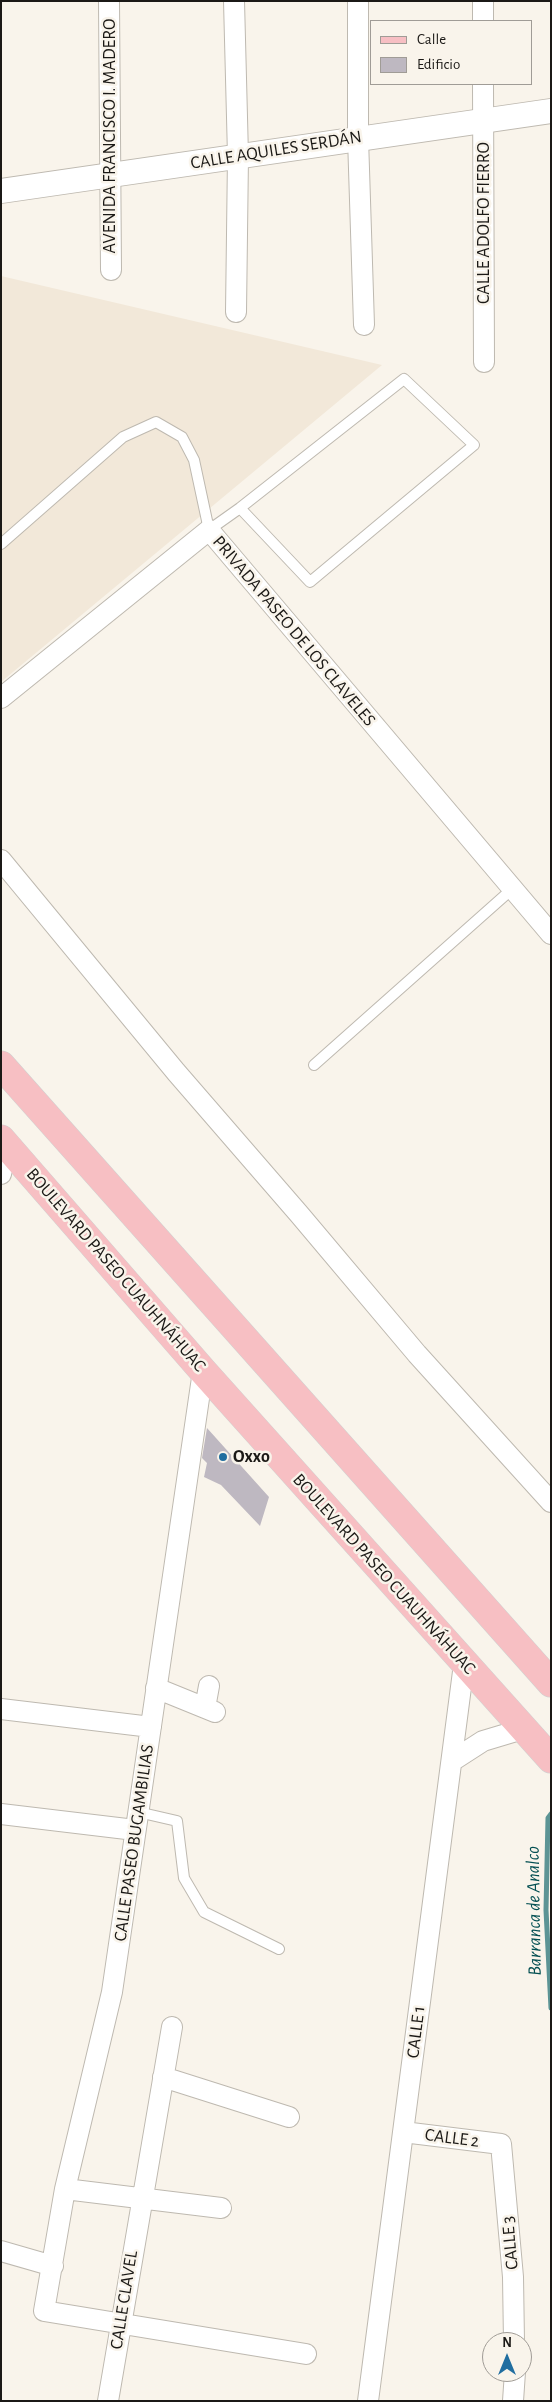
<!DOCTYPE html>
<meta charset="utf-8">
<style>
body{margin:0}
#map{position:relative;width:552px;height:2402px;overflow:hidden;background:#f9f4eb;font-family:"Alegreya Sans",sans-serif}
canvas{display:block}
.frame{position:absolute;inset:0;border:2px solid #1b1916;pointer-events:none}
.legend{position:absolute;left:370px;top:20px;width:162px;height:65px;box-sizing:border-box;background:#f9f4eb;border:1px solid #a09c96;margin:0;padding:6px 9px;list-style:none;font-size:15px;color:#1b1916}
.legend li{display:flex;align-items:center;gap:10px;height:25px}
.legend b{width:25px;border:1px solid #a09c96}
.north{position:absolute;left:482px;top:2332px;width:50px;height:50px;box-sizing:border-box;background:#f9f4eb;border:1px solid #a09c96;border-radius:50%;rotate:0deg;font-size:14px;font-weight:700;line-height:20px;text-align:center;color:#1b1916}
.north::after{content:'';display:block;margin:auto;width:18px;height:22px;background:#216ea0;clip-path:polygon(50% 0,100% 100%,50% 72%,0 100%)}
</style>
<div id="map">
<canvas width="552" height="2402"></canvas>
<div class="frame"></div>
<ul class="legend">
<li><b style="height:6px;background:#f7bfc3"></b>Calle</li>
<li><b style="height:14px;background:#beb8c1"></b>Edificio</li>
</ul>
<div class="north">N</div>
</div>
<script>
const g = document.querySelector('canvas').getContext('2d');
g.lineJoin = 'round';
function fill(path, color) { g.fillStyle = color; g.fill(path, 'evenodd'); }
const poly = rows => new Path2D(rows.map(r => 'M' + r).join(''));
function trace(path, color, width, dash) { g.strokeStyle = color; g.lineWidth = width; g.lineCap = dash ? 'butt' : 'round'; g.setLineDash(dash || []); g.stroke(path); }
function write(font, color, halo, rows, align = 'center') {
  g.font = font + ' "Alegreya Sans",sans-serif'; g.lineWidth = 5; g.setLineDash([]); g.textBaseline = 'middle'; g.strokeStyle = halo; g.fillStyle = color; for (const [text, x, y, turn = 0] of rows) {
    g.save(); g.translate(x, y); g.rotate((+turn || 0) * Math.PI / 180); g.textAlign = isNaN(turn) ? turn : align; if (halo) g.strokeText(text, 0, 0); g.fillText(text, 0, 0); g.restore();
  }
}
const built = poly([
 [1,276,382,365,1,682]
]);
const stream = poly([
 [551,1814,548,1818,546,1910,551,2008]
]);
const building = poly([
 [207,1428,269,1497,260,1526,221,1485,204,1477,207,1463,202,1458]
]);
const service = poly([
 [1,544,123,437,156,422,182,437,194,460,209,530,240,508,404,379,474,445,310,582,240,508],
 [314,1065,511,890],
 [138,1812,177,1821,184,1878,204,1912,279,1949]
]);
const minor = poly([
 [109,1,111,270],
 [234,1,238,156,236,312],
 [358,1,358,138,364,325],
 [483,1,483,21],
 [483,84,484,362],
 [1,698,209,530,551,934],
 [1,860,176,1072,299,1214,417,1354,551,1502],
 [1,1174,7,1145],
 [203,1371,112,1992,65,2189,44,2311,306,2354],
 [156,1688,215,1712],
 [205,1708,209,1686],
 [1,1709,151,1727],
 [452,1761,483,1741,523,1729],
 [1,1814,135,1830],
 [163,2077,289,2117],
 [403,2132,501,2144,513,2277,514,2342],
 [65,2189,221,2208],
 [1,2251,53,2266],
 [108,2401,172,2027],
 [368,2401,464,1664],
 [513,2401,515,2372]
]);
const tertiary = poly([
 [1,191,551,111]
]);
const primary = poly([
 [1,1065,551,1683],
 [1,1139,203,1371,551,1759]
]);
const markers = [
 [223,1457,5,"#216ea0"]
];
const streetNames = [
 ["AVENIDA FRANCISCO I. MADERO",110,136,-90],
 ["CALLE AQUILES SERDÁN",276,150,-9],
 ["CALLE ADOLFO FIERRO",484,223,-90],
 ["PRIVADA PASEO DE LOS CLAVELES",294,631,50],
 ["BOULEVARD PASEO CUAUHNÁHUAC",116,1270,49],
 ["BOULEVARD PASEO CUAUHNÁHUAC",384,1574,48],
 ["CALLE PASEO BUGAMBILIAS",134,1843,-82],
 ["CALLE 1",416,2032,-83],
 ["CALLE 2",452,2138,7],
 ["CALLE 3",510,2243,-95],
 ["CALLE CLAVEL",124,2300,-81]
];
const poiNames = [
 ["Oxxo",233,1457]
];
const waterNames = [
 ["Barranca de Analco",534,1911,-91]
];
fill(built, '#f2e8d9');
trace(stream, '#5c9495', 5);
fill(building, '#beb8c1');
trace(service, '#beb9b0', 12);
trace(minor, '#beb9b0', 22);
trace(tertiary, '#beb9b0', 26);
trace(primary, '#d1d1d0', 29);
trace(service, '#fff', 10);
trace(minor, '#fff', 20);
trace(tertiary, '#fff', 24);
trace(primary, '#f7bfc3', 28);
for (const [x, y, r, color] of markers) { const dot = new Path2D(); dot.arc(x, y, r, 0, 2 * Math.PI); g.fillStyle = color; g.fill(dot); trace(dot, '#f9f4eb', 2); }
write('18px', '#1b1916', '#f9f4eb', streetNames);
write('bold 18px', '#1b1916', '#f9f4eb', poiNames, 'left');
write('italic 19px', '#034f52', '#f9f4eb', waterNames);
</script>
